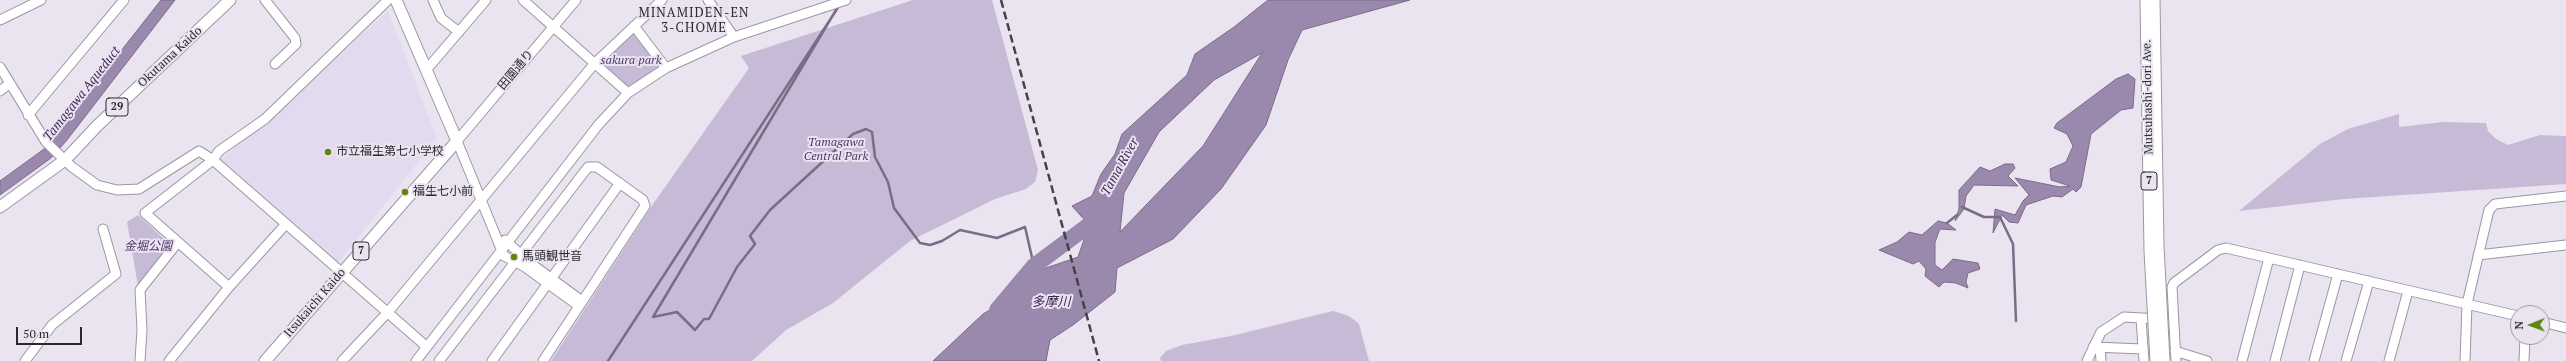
<!DOCTYPE html>
<meta charset="utf-8">
<style>
body{margin:0}
#map{position:relative;width:2566px;height:361px;overflow:hidden;background:#eae4f1;font-family:"PT Serif",serif}
canvas{display:block}
.north{position:absolute;left:2510px;top:305px;width:40px;height:40px;box-sizing:border-box;background:#eae4f1;border:1px solid #9e99a3;border-radius:50%;rotate:269deg;font-size:11px;font-weight:700;line-height:16px;text-align:center;color:#2c292e}
.north::after{content:'';display:block;margin:auto;width:14px;height:18px;background:#60860a;clip-path:polygon(50% 0,100% 100%,50% 72%,0 100%)}
.scale{position:absolute;left:16px;top:327px;width:66px;height:18px;box-sizing:border-box;border:2px solid #2c292e;border-top:0;padding-left:5px;font-size:12px;line-height:14px;white-space:nowrap;color:#2c292e;-webkit-text-stroke:3px #eae4f1;paint-order:stroke}
</style>
<div id="map">
<canvas width="2566" height="361"></canvas>
<div class="north">N</div>
<div class="scale">50 m</div>
</div>
<script>
const g = document.querySelector('canvas').getContext('2d');
g.lineJoin = 'round';
function fill(path, color) { g.fillStyle = color; g.fill(path, 'evenodd'); }
const poly = rows => new Path2D(rows.map(r => 'M' + r).join(''));
function trace(path, color, width, dash) { g.strokeStyle = color; g.lineWidth = width; g.lineCap = dash ? 'butt' : 'round'; g.setLineDash(dash || []); g.stroke(path); }
function write(font, color, halo, rows, align = 'center') {
  g.font = font + ' "PT Serif","Noto Sans JP",serif'; g.lineWidth = 4; g.setLineDash([]); g.textBaseline = 'middle'; g.strokeStyle = halo; g.fillStyle = color; for (const [text, x, y, turn = 0] of rows) {
    g.save(); g.translate(x, y); g.rotate((+turn || 0) * Math.PI / 180); g.textAlign = isNaN(turn) ? turn : align; if (halo) g.strokeText(text, 0, 0); g.fillText(text, 0, 0); g.restore();
  }
}
const built = poly([
 [388,11,437,138,335,267,214,166]
]);
const green = poly([
 [913,0,992,0,1038,170,1035,182,1026,189,995,199,910,241,833,303,786,330,752,361,551,361,653,204,749,68,741,56],
 [631,31,636,32,661,65,660,69,633,86,626,86,601,65,600,60],
 [2399,114,2399,127,2443,122,2486,123,2488,131,2496,139,2508,145,2540,135,2566,136,2566,184,2344,199,2239,211,2320,144,2348,129],
 [138,215,172,246,138,286,127,222],
 [1333,311,1349,316,1359,324,1369,361,1161,361,1160,358,1166,351,1182,345,1231,336]
]);
const water = poly([
 [161,0,175,0,67,140,51,158,0,195,0,181,44,149,161,0],
 [1268,0,1410,0,1302,30,1288,60,1266,125,1221,189,1173,239,1117,268,1115,292,1073,325,1050,340,1046,361,933,361,983,314,1003,302,1017,287,1043,269,1078,257,1089,225,1072,206,1092,196,1101,174,1115,154,1122,134,1187,75,1195,54,1234,27,1268,0],
 [1262,53,1203,146,1120,232,1124,193,1159,132,1214,80,1262,53],
 [2128,74,2135,79,2133,108,2121,110,2091,134,2081,187,2076,192,2073,189,2062,197,2053,196,2026,205,2018,223,2009,222,2002,215,1993,233,1995,209,2015,215,2023,201,2029,195,2015,178,2060,187,2070,186,2051,180,2050,169,2066,162,2073,146,2067,134,2054,128,2057,123,2116,79,2128,74],
 [2005,164,2013,164,2015,168,2008,176,2018,186,1974,185,1966,196,1964,209,1955,221,1959,209,1959,190,1980,167,1990,171,2005,164],
 [1938,221,1947,223,1956,230,1940,229,1935,242,1935,265,1942,270,1953,259,1978,263,1980,269,1968,273,1966,282,1968,288,1956,283,1944,282,1939,287,1925,276,1926,269,1919,261,1913,264,1879,250,1897,242,1909,232,1922,235,1938,221]
]);
const stream = poly([
 [839,5,653,317,677,312,695,330,704,319,709,319,737,267,755,244,750,236,770,210,853,134,866,129,872,132,875,157,888,182,894,208,920,243,930,245,942,241,960,230,997,238,1025,227,1034,266],
 [1962,207,1984,217,2000,217,2013,244,2016,321],
 [1947,223,1957,215],
 [608,361,839,6]
]);
const river = poly([
 [997,310,1034,266,1089,225,1099,207]
]);
const minor = poly([
 [265,0,295,38,296,44,275,64],
 [433,0,441,18,459,32],
 [523,0,628,93],
 [576,0,457,141,504,256,525,267,579,306],
 [708,0,734,37],
 [0,20,41,0],
 [634,26,666,68],
 [0,67,46,142,72,167,97,185,117,190,139,189,199,151,213,160,427,347],
 [427,69,486,0],
 [0,91,9,84],
 [28,115,124,0],
 [505,240,529,262,582,301],
 [2478,255,2566,245],
 [229,287,145,213,213,160,219,151,265,119,387,1],
 [2141,319,2144,361],
 [2542,322,2566,328],
 [2093,347,2143,349],
 [2100,347,2101,361],
 [2175,351,2207,361],
 [25,361,52,325,116,274,103,229],
 [140,361,142,330,140,290,178,242],
 [169,361,229,287,286,224],
 [342,361,388,312,595,63,662,0],
 [416,361,599,124,628,93,666,68,734,37,846,0],
 [439,361,588,167,597,167,643,200,645,206,543,361],
 [492,361,620,183],
 [2087,361,2101,332,2124,317,2160,319],
 [2176,361,2172,287,2174,283,2218,250,2226,248,2518,316],
 [2242,361,2269,258],
 [2275,361,2300,265],
 [2314,361,2338,274],
 [2346,361,2369,281],
 [2389,361,2408,291],
 [2465,361,2467,304,2489,210,2495,204,2566,196],
 [2524,361,2525,337]
]);
const major = poly([
 [0,207,65,160,98,125,230,0],
 [265,361,457,141,396,0]
]);
const rail = poly([
 [1001,0,1099,361]
]);
const majorBridge = poly([
 [2146,0,2150,251,2156,361],
 [2154,0,2158,246,2164,361]
]);
const markers = [
 [328,152,4,"#60860a"],
 [405,192,4,"#60860a"],
 [514,257,4,"#60860a"]
];
const shields = [
 [117,107,22],
 [2149,181,16],
 [361,251,16]
];
const shieldNames = [
 ["29",117,107],
 ["7",2149,181],
 ["7",361,251]
];
const streetNames = [
 ["Okutama Kaido",170,57,-43],
 ["田園通り",516,70,-50],
 ["Mutsuhashi-dori Ave.",2148,97,-91],
 ["Itsukaichi Kaido",315,303,-49]
];
const parkNames = [
 ["sakura park",631,61],
 ["Tamagawa",836,143],
 ["Central Park",836,157],
 ["金堀公園",148,247]
];
const poiNames = [
 ["市立福生第七小学校",336,152],
 ["福生七小前",413,192],
 ["馬頭観世音",522,257]
];
const neighbourhoodNames = [
 ["MINAMIDEN-EN",694,13],
 ["3-CHOME",694,28]
];
const waterNames = [
 ["Tamagawa Aqueduct",82,94,-52],
 ["Tama River",1120,167,-61],
 ["多摩川",1051,302]
];
fill(built, '#e4daef');
fill(green, '#c7bad6');
fill(water, '#9b89ad');
trace(water, '#7a6c87', 1);
trace(stream, '#7a6c87', 2.5);
trace(river, '#9b89ad', 16);
trace(minor, '#9c96a3', 11);
trace(major, '#9c96a3', 13);
trace(minor, '#fff', 9);
trace(major, '#fff', 11);
trace(rail, '#454248', 2.5, [8, 4]);
trace(majorBridge, '#9c96a3', 13, []);
trace(majorBridge, '#fff', 11);
for (const [x, y, r, color] of markers) { const dot = new Path2D(); dot.arc(x, y, r, 0, 2 * Math.PI); g.fillStyle = color; g.fill(dot); trace(dot, '#eae4f1', 1.5); }
for (const [x, y, w] of shields) { const box = new Path2D(); box.roundRect(x - w / 2, y - 9, w, 18, 3); g.fillStyle = '#eae4f1'; g.fill(box); trace(box, '#2c292e', 1); }
write('bold 11px', '#2c292e', null, shieldNames);
write('12px', '#2c292e', '#eae4f1', streetNames);
write('italic 12px', '#503667', '#eae4f1', parkNames);
write('12px', '#2c292e', '#eae4f1', poiNames, 'left');
g.letterSpacing = '1px';
write('13px', '#2c292e', '#eae4f1', neighbourhoodNames);
g.letterSpacing = '0px';
write('italic 13px', '#3f2555', '#eae4f1', waterNames);
</script>
